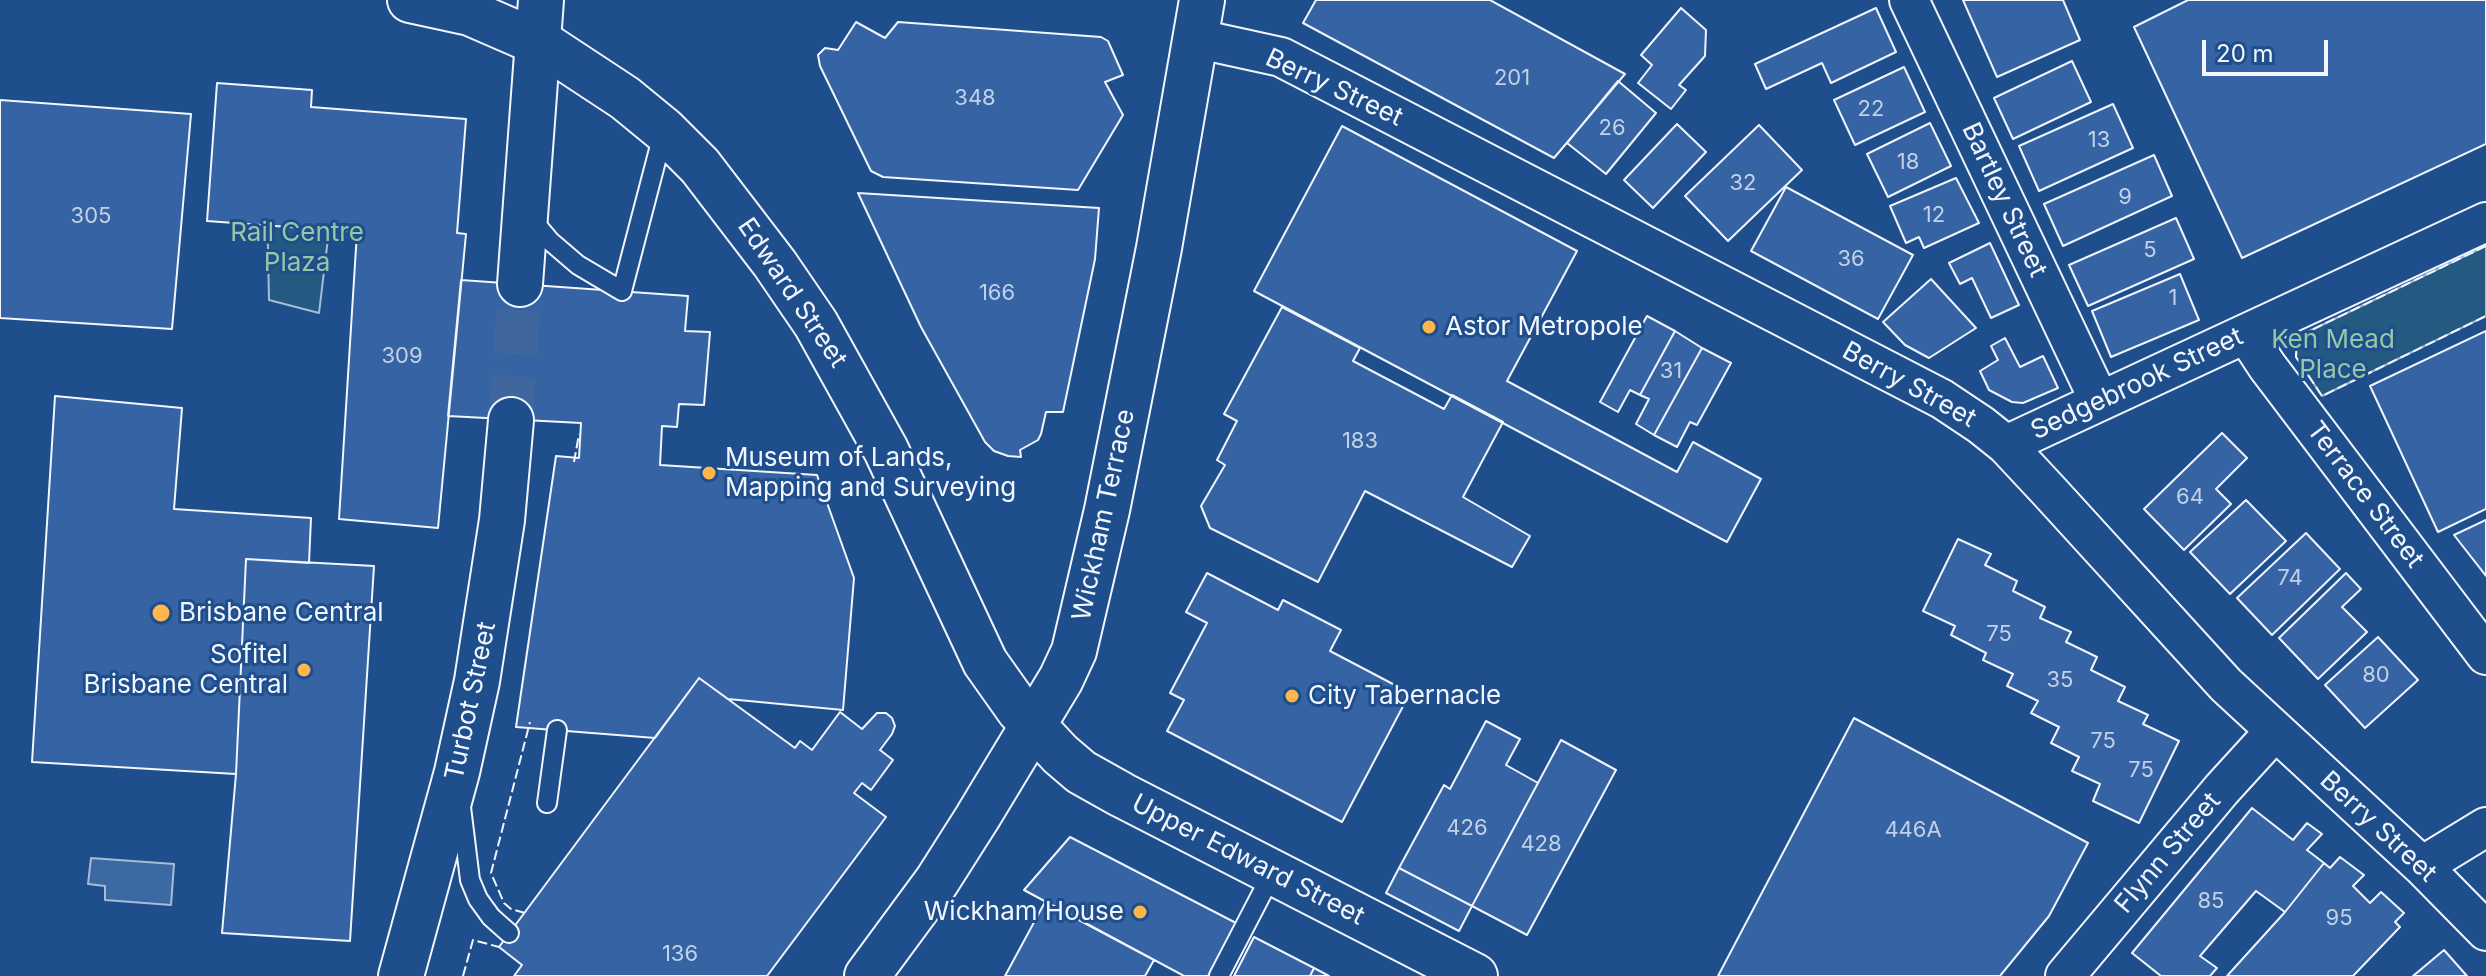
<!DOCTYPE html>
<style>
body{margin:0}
#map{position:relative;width:2486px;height:976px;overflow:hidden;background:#1f4e8c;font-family:Inter,sans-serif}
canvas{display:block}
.scale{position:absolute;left:2202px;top:40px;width:126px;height:36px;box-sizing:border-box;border:4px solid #f2f6ff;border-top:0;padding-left:10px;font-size:24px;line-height:28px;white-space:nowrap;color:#f2f6ff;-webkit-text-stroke:6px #1f4e8c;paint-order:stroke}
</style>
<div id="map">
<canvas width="2486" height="976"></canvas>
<div class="scale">20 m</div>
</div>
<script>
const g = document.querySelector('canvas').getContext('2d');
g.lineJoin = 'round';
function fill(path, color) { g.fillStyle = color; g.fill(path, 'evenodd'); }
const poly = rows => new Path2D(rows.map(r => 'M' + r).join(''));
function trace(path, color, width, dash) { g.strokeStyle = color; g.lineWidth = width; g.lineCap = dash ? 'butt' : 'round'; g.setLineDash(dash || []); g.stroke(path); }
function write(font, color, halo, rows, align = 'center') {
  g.font = font + ' Inter,sans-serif'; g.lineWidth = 6; g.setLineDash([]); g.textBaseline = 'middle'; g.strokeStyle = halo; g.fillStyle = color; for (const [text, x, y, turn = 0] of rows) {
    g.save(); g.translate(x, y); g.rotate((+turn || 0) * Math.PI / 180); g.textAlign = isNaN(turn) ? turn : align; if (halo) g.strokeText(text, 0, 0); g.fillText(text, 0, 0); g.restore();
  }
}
const green = poly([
 [267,201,329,230,319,313,269,300,267,201],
 [2486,246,2486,316,2322,396,2296,357,2297,337,2486,246]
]);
const water = poly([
 [91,858,174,864,171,905,105,900,105,886,88,884,91,858]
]);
const building = poly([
 [1316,0,1490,0,1625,74,1554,158,1303,23,1316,0],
 [1963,0,2063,0,2080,40,1997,77,1963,0],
 [2486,0,2486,144,2242,258,2134,27,2188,0,2486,0],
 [1681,8,1706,30,1705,56,1679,85,1686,90,1671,109,1638,83,1652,65,1641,55,1681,8],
 [1876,8,1896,52,1831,83,1822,63,1766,89,1755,64,1876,8],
 [856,22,885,38,898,22,1101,37,1108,41,1123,75,1105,82,1123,115,1078,190,883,177,871,171,820,66,818,55,825,48,838,50,856,22],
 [2072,61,2091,102,2013,139,1994,98,2072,61],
 [1904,67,1925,112,1855,145,1834,100,1904,67],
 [1618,81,1656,113,1606,174,1567,143,1618,81],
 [217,83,312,90,311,107,466,119,457,233,466,234,438,528,339,519,357,232,207,221,217,83],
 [0,100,191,114,172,329,0,318,0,100],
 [2113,104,2133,148,2039,191,2019,146,2113,104],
 [1930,123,1951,166,1888,197,1867,154,1930,123],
 [1677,124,1706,152,1653,208,1624,180,1677,124],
 [1759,125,1802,170,1728,241,1685,196,1759,125],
 [1342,126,1577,251,1507,381,1677,472,1693,442,1761,479,1727,542,1254,291,1342,126],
 [2154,155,2172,196,2063,246,2044,204,2154,155],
 [1956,178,1979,223,1924,248,1919,237,1906,243,1890,206,1956,178],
 [1786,187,1913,255,1878,319,1751,251,1786,187],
 [858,193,1099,208,1095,259,1063,412,1046,412,1041,434,1038,440,1020,450,1021,457,1008,456,994,451,985,442,921,327,858,193],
 [2176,218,2194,259,2088,306,2069,265,2176,218],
 [1990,243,2019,305,1991,318,1972,278,1960,284,1949,263,1990,243],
 [2180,274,2199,320,2111,357,2092,311,2180,274],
 [1931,279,1976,328,1929,358,1905,345,1883,322,1931,279],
 [461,280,688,296,685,331,710,332,704,405,679,404,677,427,662,426,660,465,817,475,854,578,843,710,728,699,699,678,655,738,516,727,556,456,579,458,581,423,448,416,461,280],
 [1282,307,1360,348,1353,361,1444,409,1452,395,1503,422,1463,497,1530,536,1512,567,1365,491,1318,582,1210,528,1201,506,1225,465,1217,460,1237,421,1224,414,1282,307],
 [1647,316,1675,331,1640,395,1630,390,1618,412,1600,402,1647,316],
 [1675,331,1702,348,1654,435,1636,424,1649,399,1640,395,1675,331],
 [2486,331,2486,509,2438,532,2370,386,2486,331],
 [2005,338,2020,367,2043,356,2058,388,2023,403,2012,402,1989,390,1980,371,1998,360,1991,346,2005,338],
 [1702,348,1731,363,1697,425,1690,422,1677,447,1654,435,1702,348],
 [55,396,182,408,174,509,311,518,309,563,246,559,236,774,32,762,55,396],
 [2222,433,2247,458,2216,489,2231,504,2184,550,2144,509,2222,433],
 [2246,500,2286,541,2230,594,2190,552,2246,500],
 [2486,520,2486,576,2454,535,2486,520],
 [2306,533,2340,569,2272,635,2237,598,2306,533],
 [1958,539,1991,554,1985,565,2017,581,2013,591,2045,607,2040,618,2071,632,2066,642,2097,657,2091,670,2125,687,2118,701,2148,715,2143,724,2179,741,2139,823,2093,801,2100,784,2072,771,2079,757,2051,743,2059,727,2031,713,2038,701,2007,686,2013,674,1983,660,1986,653,1951,635,1955,626,1923,611,1958,539],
 [246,559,374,566,350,941,222,933,236,774,246,559],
 [1207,573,1278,610,1283,600,1341,630,1330,651,1410,693,1342,822,1167,731,1184,700,1170,693,1207,623,1186,612,1207,573],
 [2346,573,2361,589,2342,607,2367,632,2318,679,2279,638,2346,573],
 [2378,637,2418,680,2365,728,2325,685,2378,637],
 [699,678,795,748,800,741,812,750,840,712,862,729,877,713,886,713,892,718,895,726,892,734,880,750,893,760,871,790,862,783,854,793,886,817,767,976,514,976,522,965,499,947,699,678],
 [1854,718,2088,843,2049,916,2000,976,1718,976,1854,718],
 [1486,721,1520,739,1506,765,1538,783,1472,906,1399,868,1444,785,1450,789,1486,721],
 [1561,740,1616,770,1527,935,1472,906,1561,740],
 [2252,808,2293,840,2307,823,2322,834,2307,850,2324,863,2285,912,2256,891,2200,956,2217,968,2210,976,2161,976,2132,953,2252,808],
 [1070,837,1236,923,1208,976,1184,976,1024,890,1070,837],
 [2340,857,2364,875,2353,886,2370,903,2381,892,2404,913,2395,922,2400,927,2353,976,2227,976,2285,912,2324,863,2330,868,2340,857],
 [1399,868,1472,906,1459,931,1386,893,1399,868],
 [1045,902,1154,960,1145,976,1005,976,1045,902],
 [1254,937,1314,968,1310,976,1234,976,1254,937],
 [2444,950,2467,976,2413,976,2444,950],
 [1314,968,1329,976,1310,976,1314,968]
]);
const primaryTunnel = poly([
 [511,420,520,284]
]);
const lane = poly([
 [529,216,550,241,578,265,622,291,663,134],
 [547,803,557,730],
 [461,807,470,880,478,899,491,917,509,933],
 [1219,976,1273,872]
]);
const street = poly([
 [1909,0,2099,400],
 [1194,38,1281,57,1942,399,1981,425,2006,445,2048,490,2226,685,2422,866,2486,931],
 [2246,334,2267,366,2486,655],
 [2006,445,2486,222],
 [2422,866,2486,827],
 [2065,976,2222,789,2274,732]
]);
const secondary = poly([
 [410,0,470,13,546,46,625,98,664,130,700,166,775,264,816,324,886,450,985,662,1019,710,1060,754,1081,772,1122,795,1475,976],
 [867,976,937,881,977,818,1061,679,1074,651,1107,510,1159,248,1202,0]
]);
const primary = poly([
 [520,284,541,0],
 [401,976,457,772,477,681,502,520,511,420]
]);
const fence = poly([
 [2486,246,2297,337,2296,357,2322,396,2486,316],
 [574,462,579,434],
 [525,913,511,909,504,903,491,873,530,722],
 [463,976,473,940,499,947]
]);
const markers = [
 [1429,327,8,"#ffb74d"],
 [709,473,8,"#ffb74d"],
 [161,613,10,"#ffb74d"],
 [304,670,8,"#ffb74d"],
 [1292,696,8,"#ffb74d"],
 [1140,912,8,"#ffb74d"]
];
const numberNames = [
 ["201",1512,78],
 ["348",975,98],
 ["22",1871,109],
 ["26",1612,128],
 ["13",2099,140],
 ["18",1908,162],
 ["32",1743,183],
 ["9",2125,197],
 ["12",1934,215],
 ["305",91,216],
 ["5",2150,250],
 ["36",1851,259],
 ["166",997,293],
 ["1",2173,298],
 ["309",402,356],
 ["31",1671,371],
 ["183",1360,441],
 ["64",2190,497],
 ["74",2290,578],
 ["75",1999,634],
 ["80",2376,675],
 ["35",2060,680],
 ["75",2103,741],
 ["75",2141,770],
 ["426",1467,828],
 ["446A",1913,830],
 ["428",1541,844],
 ["85",2211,901],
 ["95",2339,918],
 ["136",680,954]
];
const streetNames = [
 ["Berry Street",1334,88,25],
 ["Bartley Street",2004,200,65],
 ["Edward Street",792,293,56],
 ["Sedgebrook Street",2137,384,-25],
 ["Berry Street",1909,385,29],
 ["Terrace Street",2365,495,53],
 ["Wickham Terrace",1104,515,-78],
 ["Turbot Street",471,701,-78],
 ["Berry Street",2378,827,43],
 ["Flynn Street",2168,853,-50],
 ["Upper Edward Street",1248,860,27]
];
const parkNames = [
 ["Rail Centre",297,233],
 ["Plaza",297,263],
 ["Ken Mead",2333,340],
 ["Place",2333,370]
];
const poiNames = [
 ["Astor Metropole",1445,327],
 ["Museum of Lands,",725,458],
 ["Mapping and Surveying",725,488],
 ["Brisbane Central",179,613],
 ["Sofitel",288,655,"right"],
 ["Brisbane Central",288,685,"right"],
 ["City Tabernacle",1308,696],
 ["Wickham House",1124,912,"right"]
];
fill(green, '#245a82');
trace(green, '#a8bbd7', 2);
fill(water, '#3b69a3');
trace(water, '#a8bbd7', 2);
fill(building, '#3563a3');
trace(building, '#f2f6ff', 2);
trace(primaryTunnel, '#3f679d', 44, [44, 22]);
trace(lane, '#f2f6ff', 22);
trace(street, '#f2f6ff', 42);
trace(secondary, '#f2f6ff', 48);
trace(primary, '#f2f6ff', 48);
trace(lane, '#1f4e8c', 18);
trace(street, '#1f4e8c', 38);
trace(secondary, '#1f4e8c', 44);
trace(primary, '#1f4e8c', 44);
trace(fence, '#f2f6ff', 2, [10, 4]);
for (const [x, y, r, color] of markers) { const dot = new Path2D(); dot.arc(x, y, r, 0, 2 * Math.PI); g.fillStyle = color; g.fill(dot); trace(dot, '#1f4e8c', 3); }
write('22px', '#c3d1e8', null, numberNames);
write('26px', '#f2f6ff', '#1f4e8c', streetNames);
write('26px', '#97c8a6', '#1f4e8c', parkNames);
write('26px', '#f2f6ff', '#1f4e8c', poiNames, 'left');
</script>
